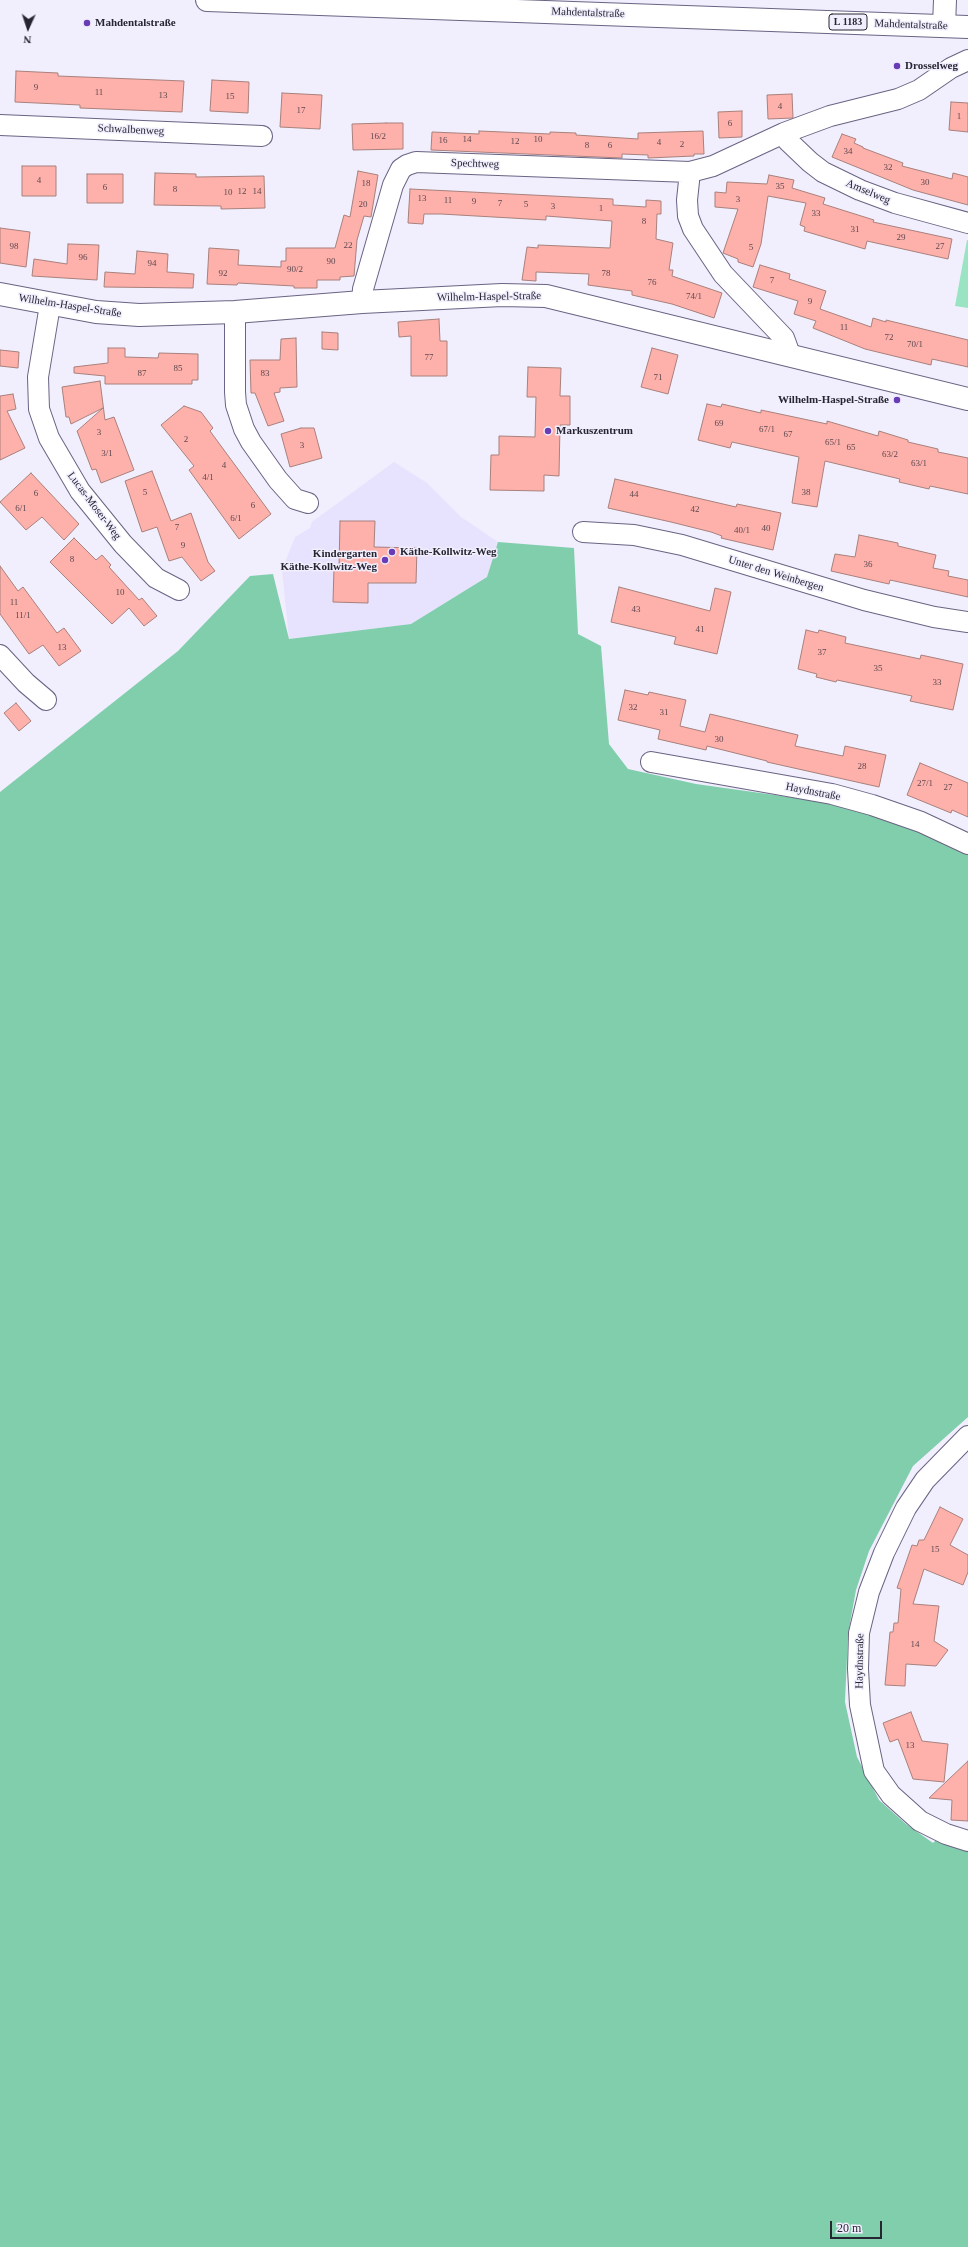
<!DOCTYPE html>
<meta charset="utf-8">
<style>
body{margin:0}
#map{position:relative;width:968px;height:2247px;overflow:hidden;background:#f1eefd;font-family:"Times New Roman",serif}
canvas{display:block}
.north{position:absolute;left:8px;top:8px;width:40px;height:40px;-webkit-text-stroke:3px #f1eefd;paint-order:stroke;rotate:183deg;font-size:11px;font-weight:700;line-height:16px;text-align:center;color:#282533}
.north::after{content:'';display:block;margin:auto;width:14px;height:18px;background:#282533;clip-path:polygon(50% 0,100% 100%,50% 72%,0 100%)}
.scale{position:absolute;left:830px;top:2221px;width:52px;height:18px;box-sizing:border-box;border:2px solid #282533;border-top:0;padding-left:5px;font-size:12px;line-height:14px;white-space:nowrap;color:#282533;-webkit-text-stroke:3px #f1eefd;paint-order:stroke}
</style>
<div id="map">
<canvas width="968" height="2247"></canvas>
<div class="north">N</div>
<div class="scale">20 m</div>
</div>
<script>
const g = document.querySelector('canvas').getContext('2d');
g.lineJoin = 'round';
function fill(path, color) { g.fillStyle = color; g.fill(path, 'evenodd'); }
const poly = rows => new Path2D(rows.map(r => 'M' + r).join(''));
function trace(path, color, width, dash) { g.strokeStyle = color; g.lineWidth = width; g.lineCap = dash ? 'butt' : 'round'; g.setLineDash(dash || []); g.stroke(path); }
function write(font, color, halo, rows, align = 'center') {
  g.font = font + ' "Times New Roman",serif'; g.lineWidth = 3; g.setLineDash([]); g.textBaseline = 'middle'; g.strokeStyle = halo; g.fillStyle = color; for (const [text, x, y, turn = 0] of rows) {
    g.save(); g.translate(x, y); g.rotate((+turn || 0) * Math.PI / 180); g.textAlign = isNaN(turn) ? turn : align; if (halo) g.strokeText(text, 0, 0); g.fillText(text, 0, 0); g.restore();
  }
}
const built = poly([
 [394,462,427,483,461,517,498,542,487,577,411,624,289,639,282,570,295,537,310,528,312,522]
]);
const green = poly([
 [967,240,968,240,968,308,955,306]
]);
const forest = poly([
 [498,542,574,548,578,634,601,646,609,744,628,769,696,784,846,805,956,845,968,854,968,1417,913,1466,869,1551,856,1590,848,1634,845,1702,857,1757,879,1800,906,1824,933,1843,937,1839,968,1848,968,2247,0,2247,0,792,178,651,250,576,273,574,289,639,411,624,487,577]
]);
const building = poly([
 [16,71,58,73,58,76,184,81,182,112,80,108,80,105,15,102,16,71],
 [212,80,249,82,248,113,210,111,212,80],
 [282,93,322,95,320,129,280,127,282,93],
 [792,94,793,118,768,119,767,95,792,94],
 [951,102,968,103,968,132,949,130,951,102],
 [742,111,742,137,719,138,718,112,742,111],
 [386,123,403,123,403,149,353,150,352,124,386,123],
 [479,131,550,134,550,132,576,133,576,135,638,139,638,133,703,131,704,154,694,154,694,156,648,158,648,155,622,154,622,158,431,150,432,132,479,134,479,131],
 [842,134,856,139,854,143,863,147,863,148,903,163,902,166,952,179,953,173,968,177,968,205,913,190,832,157,842,134],
 [22,166,56,166,56,196,22,196,22,166],
 [358,171,378,175,371,217,364,216,357,240,354,276,340,277,340,280,317,280,317,288,294,288,294,286,238,283,237,285,207,284,209,248,239,250,238,265,281,267,281,261,286,261,286,248,335,248,344,215,350,217,358,171],
 [155,173,196,174,196,177,264,176,265,208,221,209,221,206,154,205,155,173],
 [87,174,123,174,123,203,87,203,87,174],
 [769,175,794,180,792,188,825,198,823,204,874,220,873,222,952,239,948,259,867,241,865,249,804,231,805,227,800,225,806,203,768,196,761,244,753,267,738,262,738,259,723,253,738,209,715,207,715,192,726,193,727,182,767,184,769,175],
 [410,189,613,199,613,205,646,207,646,200,661,201,661,214,657,214,656,239,673,243,669,270,673,270,672,276,722,293,714,318,672,304,632,295,632,291,588,285,589,274,536,272,536,281,522,280,527,247,538,248,538,245,610,248,612,221,546,216,546,220,441,214,424,214,423,224,408,223,410,189],
 [0,228,30,232,26,267,0,263,0,228],
 [68,244,99,245,97,280,32,276,34,259,67,264,68,244],
 [137,251,168,254,167,272,194,274,193,288,104,287,105,272,135,274,137,251],
 [760,265,790,274,789,279,826,291,820,309,871,327,873,318,886,322,886,320,968,340,968,367,932,359,931,365,865,349,813,328,816,321,794,314,798,301,753,287,760,265],
 [439,319,440,341,447,341,447,376,411,376,411,336,399,337,398,322,439,319],
 [322,332,338,333,338,350,322,349,322,332],
 [296,338,297,387,280,388,280,392,274,393,284,421,268,426,255,393,251,393,250,360,280,360,281,339,296,338],
 [108,348,125,348,125,357,158,358,159,353,198,354,198,380,192,380,192,384,105,384,105,376,74,373,74,367,108,363,108,348],
 [652,348,678,355,668,394,641,387,652,348],
 [0,350,19,352,18,368,0,366,0,350],
 [528,367,561,368,560,396,570,396,570,425,560,425,559,476,544,475,544,491,490,490,491,455,499,455,499,436,535,437,536,397,527,397,528,367],
 [100,381,105,420,114,417,134,470,101,483,96,469,92,470,77,431,103,408,71,424,69,417,66,417,62,387,100,381],
 [13,394,16,409,7,411,25,448,0,460,0,396,13,394],
 [707,404,721,407,722,404,761,413,761,410,827,424,827,421,878,436,879,431,908,440,908,442,938,449,938,452,968,458,968,494,930,486,929,489,899,482,900,479,825,461,817,507,792,503,799,457,732,442,730,448,698,440,707,404],
 [184,406,201,412,213,428,210,431,271,514,239,539,189,470,194,466,161,425,184,406],
 [301,428,314,428,322,458,290,467,281,434,301,428],
 [152,471,171,521,191,513,208,562,215,571,201,581,182,557,169,561,157,527,142,532,125,481,152,471],
 [31,473,79,524,64,540,42,517,26,530,0,502,31,473],
 [615,479,736,507,737,504,781,513,773,550,721,538,722,536,711,532,671,522,608,508,615,479],
 [340,521,375,521,374,547,417,548,416,583,368,583,368,603,333,602,334,568,339,568,340,521],
 [859,535,898,543,898,546,936,555,933,568,949,571,948,576,968,580,968,597,890,580,889,584,831,571,835,554,855,557,859,535],
 [74,538,96,560,102,555,111,565,109,567,139,600,142,598,157,616,144,626,129,608,112,624,50,562,74,538],
 [0,566,18,591,23,587,57,633,64,628,81,651,59,666,43,645,29,654,0,614,0,566],
 [619,587,710,611,715,588,731,592,717,654,674,644,676,637,611,622,619,587],
 [806,630,818,633,819,630,846,637,845,643,920,659,921,655,963,664,953,710,910,701,912,696,837,680,836,682,816,677,817,674,798,669,806,630],
 [625,690,648,695,649,692,686,700,680,726,705,732,710,714,798,735,795,746,843,756,845,746,886,755,879,787,767,762,767,761,707,746,706,750,658,739,660,730,618,720,625,690],
 [16,703,31,721,19,731,4,713,16,703],
 [920,763,968,783,968,817,952,810,951,813,907,795,920,763],
 [940,1507,963,1519,950,1545,968,1555,968,1572,963,1585,924,1569,913,1604,939,1606,934,1641,948,1650,936,1666,906,1664,905,1686,885,1685,890,1632,893,1632,894,1623,898,1623,901,1589,897,1588,912,1545,917,1546,919,1540,924,1540,940,1507],
 [911,1712,922,1741,948,1744,944,1782,913,1779,898,1739,890,1742,883,1723,911,1712],
 [968,1761,968,1821,951,1820,952,1800,929,1798,968,1761]
]);
const minor = poly([
 [0,125,262,136],
 [784,133,788,141,810,162,823,172,860,190,895,203,968,223],
 [362,302,363,289,393,185,401,169,407,165,416,162,690,172],
 [50,305,38,377,39,409,49,438,80,491,123,544,156,578,179,590],
 [235,312,235,392,236,405,244,429,251,442,278,480,295,499,308,503],
 [787,355,788,349,784,338,723,274,693,229,688,216,687,200,690,172,713,166,784,133,830,116,898,99,919,90,951,68,968,60],
 [583,532,634,535,682,545,864,600,934,617,968,622],
 [0,655,26,683,46,700],
 [651,762,832,794,872,805,921,822,968,844],
 [968,1436,925,1480,906,1508,884,1553,869,1592,859,1633,858,1669,860,1705,874,1771,891,1795,920,1821,946,1834,968,1841]
]);
const tertiary = poly([
 [944,26,945,0],
 [0,294,96,312,139,315,235,312,362,302,502,295,546,296,968,399]
]);
const primary = poly([
 [207,0,968,27]
]);
const markers = [
 [87,23,4,"#673cb4"],
 [897,66,4,"#673cb4"],
 [897,400,4,"#673cb4"],
 [548,431,4,"#673cb4"],
 [392,552,4,"#673cb4"],
 [385,560,4,"#673cb4"]
];
const numberNames = [
 ["9",36,88],
 ["11",99,93],
 ["13",163,96],
 ["15",230,97],
 ["4",780,107],
 ["17",301,111],
 ["1",959,117],
 ["6",730,124],
 ["16/2",378,137],
 ["14",467,140],
 ["10",538,140],
 ["16",443,141],
 ["12",515,142],
 ["4",659,143],
 ["2",682,145],
 ["8",587,146],
 ["6",610,146],
 ["34",848,152],
 ["32",888,168],
 ["4",39,181],
 ["30",925,183],
 ["18",366,184],
 ["35",780,187],
 ["6",105,188],
 ["8",175,190],
 ["12",242,192],
 ["14",257,192],
 ["10",228,193],
 ["13",422,199],
 ["3",738,200],
 ["11",448,201],
 ["9",474,202],
 ["7",500,204],
 ["20",363,205],
 ["5",526,205],
 ["3",553,207],
 ["1",601,209],
 ["33",816,214],
 ["8",644,222],
 ["31",855,230],
 ["29",901,238],
 ["22",348,246],
 ["98",14,247],
 ["27",940,247],
 ["5",751,248],
 ["96",83,258],
 ["90",331,262],
 ["94",152,264],
 ["90/2",295,270],
 ["92",223,274],
 ["78",606,274],
 ["7",772,281],
 ["76",652,283],
 ["74/1",694,297],
 ["9",810,302],
 ["11",844,328],
 ["72",889,338],
 ["70/1",915,345],
 ["77",429,358],
 ["85",178,369],
 ["87",142,374],
 ["83",265,374],
 ["71",658,378],
 ["69",719,424],
 ["67/1",767,430],
 ["3",99,433],
 ["67",788,435],
 ["2",186,440],
 ["65/1",833,443],
 ["3",302,446],
 ["65",851,448],
 ["3/1",107,454],
 ["63/2",890,455],
 ["63/1",919,464],
 ["4",224,466],
 ["4/1",208,478],
 ["5",145,493],
 ["38",806,493],
 ["6",36,494],
 ["44",634,495],
 ["6",253,506],
 ["6/1",21,509],
 ["42",695,510],
 ["6/1",236,519],
 ["7",177,528],
 ["40",766,529],
 ["40/1",742,531],
 ["9",183,546],
 ["8",72,560],
 ["36",868,565],
 ["10",120,593],
 ["11",14,603],
 ["43",636,610],
 ["11/1",23,616],
 ["41",700,630],
 ["13",62,648],
 ["37",822,653],
 ["35",878,669],
 ["33",937,683],
 ["32",633,708],
 ["31",664,713],
 ["30",719,740],
 ["28",862,767],
 ["27/1",925,784],
 ["27",948,788],
 ["15",935,1550],
 ["14",915,1645],
 ["13",910,1746]
];
const shields = [
 [848,22,38]
];
const shieldNames = [
 ["L 1183",848,22]
];
const streetNames = [
 ["Mahdentalstraße",588,13,2],
 ["Mahdentalstraße",911,25,2],
 ["Schwalbenweg",131,130,3],
 ["Spechtweg",475,164,2],
 ["Amselweg",868,192,23],
 ["Wilhelm-Haspel-Straße",489,297,-1],
 ["Wilhelm-Haspel-Straße",70,306,9],
 ["Lucas-Moser-Weg",94,506,53],
 ["Unter den Weinbergen",776,574,17],
 ["Haydnstraße",813,792,11],
 ["Haydnstraße",860,1661,-89]
];
const poiNames = [
 ["Mahdentalstraße",95,23],
 ["Drosselweg",905,66],
 ["Wilhelm-Haspel-Straße",889,400,"right"],
 ["Markuszentrum",556,431],
 ["Käthe-Kollwitz-Weg",400,552],
 ["Kindergarten",377,554,"right"],
 ["Käthe-Kollwitz-Weg",377,567,"right"]
];
fill(built, '#e7e2fd');
fill(green, '#9be4c3');
fill(forest, '#80ceac');
fill(building, '#feb1aa');
trace(building, '#a8807c', 1);
trace(minor, '#6a6383', 22);
trace(tertiary, '#6a6383', 24);
trace(primary, '#6a6383', 24);
trace(minor, '#fff', 20);
trace(tertiary, '#fff', 22);
trace(primary, '#fff', 22);
for (const [x, y, r, color] of markers) { const dot = new Path2D(); dot.arc(x, y, r, 0, 2 * Math.PI); g.fillStyle = color; g.fill(dot); trace(dot, '#f1eefd', 1.5); }
write('9px', '#5e4851', null, numberNames);
for (const [x, y, w] of shields) { const box = new Path2D(); box.roundRect(x - w / 2, y - 8, w, 16, 3); g.fillStyle = '#f1eefd'; g.fill(box); trace(box, '#282533', 1); }
write('bold 10px', '#282533', null, shieldNames);
write('11px', '#282533', '#f1eefd', streetNames);
write('bold 11px', '#282533', '#f1eefd', poiNames, 'left');
</script>
